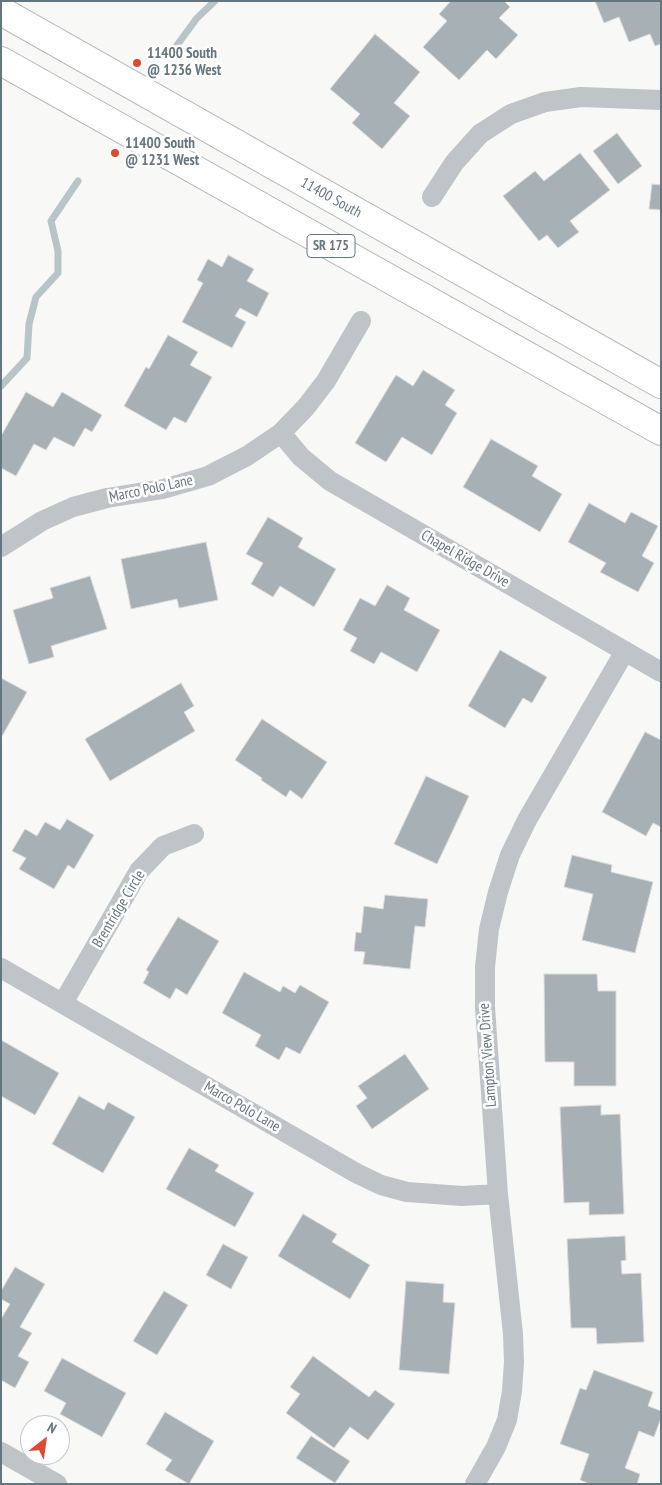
<!DOCTYPE html>
<style>
body{margin:0}
#map{position:relative;width:662px;height:1485px;overflow:hidden;background:#f8f8f6;font-family:"PT Sans Narrow",sans-serif}
canvas{display:block}
.frame{position:absolute;inset:0;border:2px solid #647680;pointer-events:none}
.north{position:absolute;left:20px;top:1415px;width:50px;height:50px;box-sizing:border-box;background:#fff;border:1px solid #c1c8cc;border-radius:50%;rotate:30deg;font-size:14px;font-weight:700;line-height:20px;text-align:center;color:#647680}
.north::after{content:'';display:block;margin:auto;width:18px;height:22px;background:#dd4931;clip-path:polygon(50% 0,100% 100%,50% 72%,0 100%)}
</style>
<div id="map">
<canvas width="662" height="1485"></canvas>
<div class="frame"></div>
<div class="north">N</div>
</div>
<script>
const g = document.querySelector('canvas').getContext('2d');
g.lineJoin = 'round';
const poly = rows => new Path2D(rows.map(r => 'M' + r).join(''));
function trace(path, color, width, dash) { g.strokeStyle = color; g.lineWidth = width; g.lineCap = dash ? 'butt' : 'round'; g.setLineDash(dash || []); g.stroke(path); }
function fill(path, color) { g.fillStyle = color; g.fill(path, 'evenodd'); }
function write(font, color, halo, rows, align = 'center') {
  g.font = font + ' "PT Sans Narrow",sans-serif'; g.lineWidth = 5; g.setLineDash([]); g.textBaseline = 'middle'; g.strokeStyle = halo; g.fillStyle = color; for (const [text, x, y, turn = 0] of rows) {
    g.save(); g.translate(x, y); g.rotate((+turn || 0) * Math.PI / 180); g.textAlign = isNaN(turn) ? turn : align; if (halo) g.strokeText(text, 0, 0); g.fillText(text, 0, 0); g.restore();
  }
}
const stream = poly([
 [172,52,197,18,215,1],
 [1,386,27,358,29,324,36,297,58,273,58,251,51,221,78,181]
]);
const building = poly([
 [451,1,504,1,510,7,499,18,518,35,496,59,487,50,459,80,423,47,447,21,439,14,451,1],
 [595,1,661,1,661,44,655,46,650,34,629,42,619,17,604,23,595,1],
 [375,34,420,72,394,103,410,116,382,149,352,123,360,114,330,89,375,34],
 [617,133,642,166,618,184,593,151,617,133],
 [580,153,610,190,570,221,579,232,558,248,547,235,539,241,503,196,535,171,544,181,580,153],
 [652,184,661,185,661,210,649,209,652,184],
 [228,255,254,269,247,281,269,293,257,317,240,308,235,316,246,322,232,348,182,322,203,283,197,280,208,259,222,267,228,255],
 [168,335,198,352,190,365,212,377,186,423,174,417,166,430,124,406,146,367,149,369,168,335],
 [423,370,455,390,445,405,457,413,432,455,402,437,386,462,355,443,396,375,413,386,423,370],
 [26,392,53,407,62,392,102,415,92,432,85,428,74,447,54,437,46,450,34,444,16,476,1,468,1,436,26,392],
 [491,439,538,466,532,476,562,494,540,532,463,487,491,439],
 [589,503,625,523,631,512,658,526,642,556,654,563,638,592,600,572,606,563,568,542,589,503],
 [268,517,303,538,298,547,336,569,314,607,280,586,273,597,251,584,263,563,246,554,268,517],
 [206,542,218,600,179,608,177,599,131,609,121,559,206,542],
 [90,576,107,629,51,646,54,657,29,664,13,610,53,598,50,588,90,576],
 [387,585,410,598,404,610,440,630,417,672,381,652,374,664,350,651,357,638,343,630,360,598,375,606,387,585],
 [500,650,547,677,532,703,523,698,505,728,468,706,500,650],
 [1,678,27,692,1,738,1,678],
 [181,683,194,706,184,712,195,731,110,781,85,739,181,683],
 [262,719,327,762,302,799,290,790,286,797,261,780,262,778,235,760,262,719],
 [645,732,661,740,661,827,653,823,646,836,602,812,645,732],
 [426,776,469,796,437,864,394,844,426,776],
 [67,819,94,835,74,869,68,865,54,889,19,869,26,858,12,851,25,829,37,836,45,822,60,830,67,819],
 [572,855,612,865,611,872,653,882,635,953,582,940,593,894,564,887,572,855],
 [385,895,428,899,425,927,415,926,410,969,363,964,365,952,354,951,356,932,361,933,364,906,383,909,385,895],
 [178,917,219,941,187,995,176,988,170,999,143,983,149,972,146,970,178,917],
 [244,972,280,992,283,986,295,993,300,985,329,1002,300,1054,286,1047,279,1060,255,1046,261,1035,222,1013,244,972],
 [544,974,597,974,598,991,616,991,616,1086,574,1086,574,1062,545,1062,544,974],
 [1,1040,59,1073,35,1115,1,1096,1,1040],
 [405,1054,429,1089,372,1129,356,1106,367,1098,358,1086,405,1054],
 [79,1096,104,1110,108,1102,135,1117,103,1173,52,1144,79,1096],
 [601,1105,601,1115,620,1114,624,1214,589,1215,589,1202,564,1203,560,1107,601,1105],
 [189,1148,219,1165,215,1171,254,1193,235,1227,166,1189,189,1148],
 [303,1214,337,1234,332,1242,370,1265,350,1299,278,1256,303,1214],
 [625,1236,626,1260,621,1261,622,1274,641,1273,644,1342,597,1344,596,1328,571,1328,567,1239,625,1236],
 [223,1244,248,1257,231,1289,206,1275,223,1244],
 [15,1267,45,1284,20,1327,32,1333,18,1356,29,1362,15,1388,1,1380,1,1319,10,1304,1,1299,1,1291,15,1267],
 [406,1281,444,1284,443,1302,455,1303,449,1374,399,1370,406,1281],
 [164,1291,188,1305,157,1355,133,1341,164,1291],
 [313,1356,369,1397,375,1390,395,1404,368,1440,350,1427,334,1448,286,1413,300,1394,290,1387,313,1356],
 [62,1358,126,1393,102,1437,60,1414,66,1403,44,1391,62,1358],
 [594,1370,653,1392,648,1406,661,1411,661,1418,654,1437,639,1431,625,1468,640,1474,637,1484,590,1484,580,1480,589,1454,560,1444,580,1388,586,1390,594,1370],
 [165,1412,214,1441,189,1484,165,1470,172,1460,146,1444,165,1412],
 [311,1436,350,1461,335,1483,296,1458,311,1436]
]);
const street = poly([
 [432,197,454,163,480,134,511,114,545,102,581,97,661,100],
 [281,433,301,457,330,481,661,672],
 [1,547,42,521,73,507,107,498,163,489,208,476,247,456,281,433,306,407,326,381,361,321],
 [1,968,356,1173,381,1185,407,1192,462,1196,498,1194],
 [63,1003,139,871,163,846,194,834],
 [1,1452,57,1484],
 [475,1484,496,1447,507,1420,512,1391,514,1362,513,1334,498,1194,485,1007,485,967,489,929,498,892,510,855,527,820,625,651]
]);
const primary = poly([
 [1,11,661,384],
 [1,61,661,431]
]);
const markers = [
 [137,63,5,"#dd4931"],
 [115,153,5,"#dd4931"]
];
const shields = [
 [331,246,48]
];
const shieldNames = [
 ["SR 175",331,246]
];
const poiNames = [
 ["11400 South",147,54],
 ["@ 1236 West",147,71],
 ["11400 South",125,144],
 ["@ 1231 West",125,161]
];
const streetNames = [
 ["11400 South",331,198,29],
 ["Marco Polo Lane",151,489,-12],
 ["Chapel Ridge Drive",465,559,30],
 ["Brentridge Circle",119,909,-59],
 ["Lampton View Drive",488,1055,-94],
 ["Marco Polo Lane",242,1107,30]
];
trace(stream, '#b7c5c8', 7);
fill(building, '#a6b0b5');
trace(building, '#dadad8', 1);
trace(primary, '#b3b9bc', 30);
trace(street, '#bfc4c8', 20);
trace(primary, '#fff', 28);
for (const [x, y, r, color] of markers) { const dot = new Path2D(); dot.arc(x, y, r, 0, 2 * Math.PI); g.fillStyle = color; g.fill(dot); trace(dot, '#fff', 2); }
for (const [x, y, w] of shields) { const box = new Path2D(); box.roundRect(x - w / 2, y - 11.5, w, 23, 4); g.fillStyle = '#fff'; g.fill(box); trace(box, '#647680', 1); }
write('bold 14px', '#647680', null, shieldNames);
write('bold 15px', '#647680', '#fff', poiNames, 'left');
write('15px', '#647680', '#fff', streetNames);
</script>
